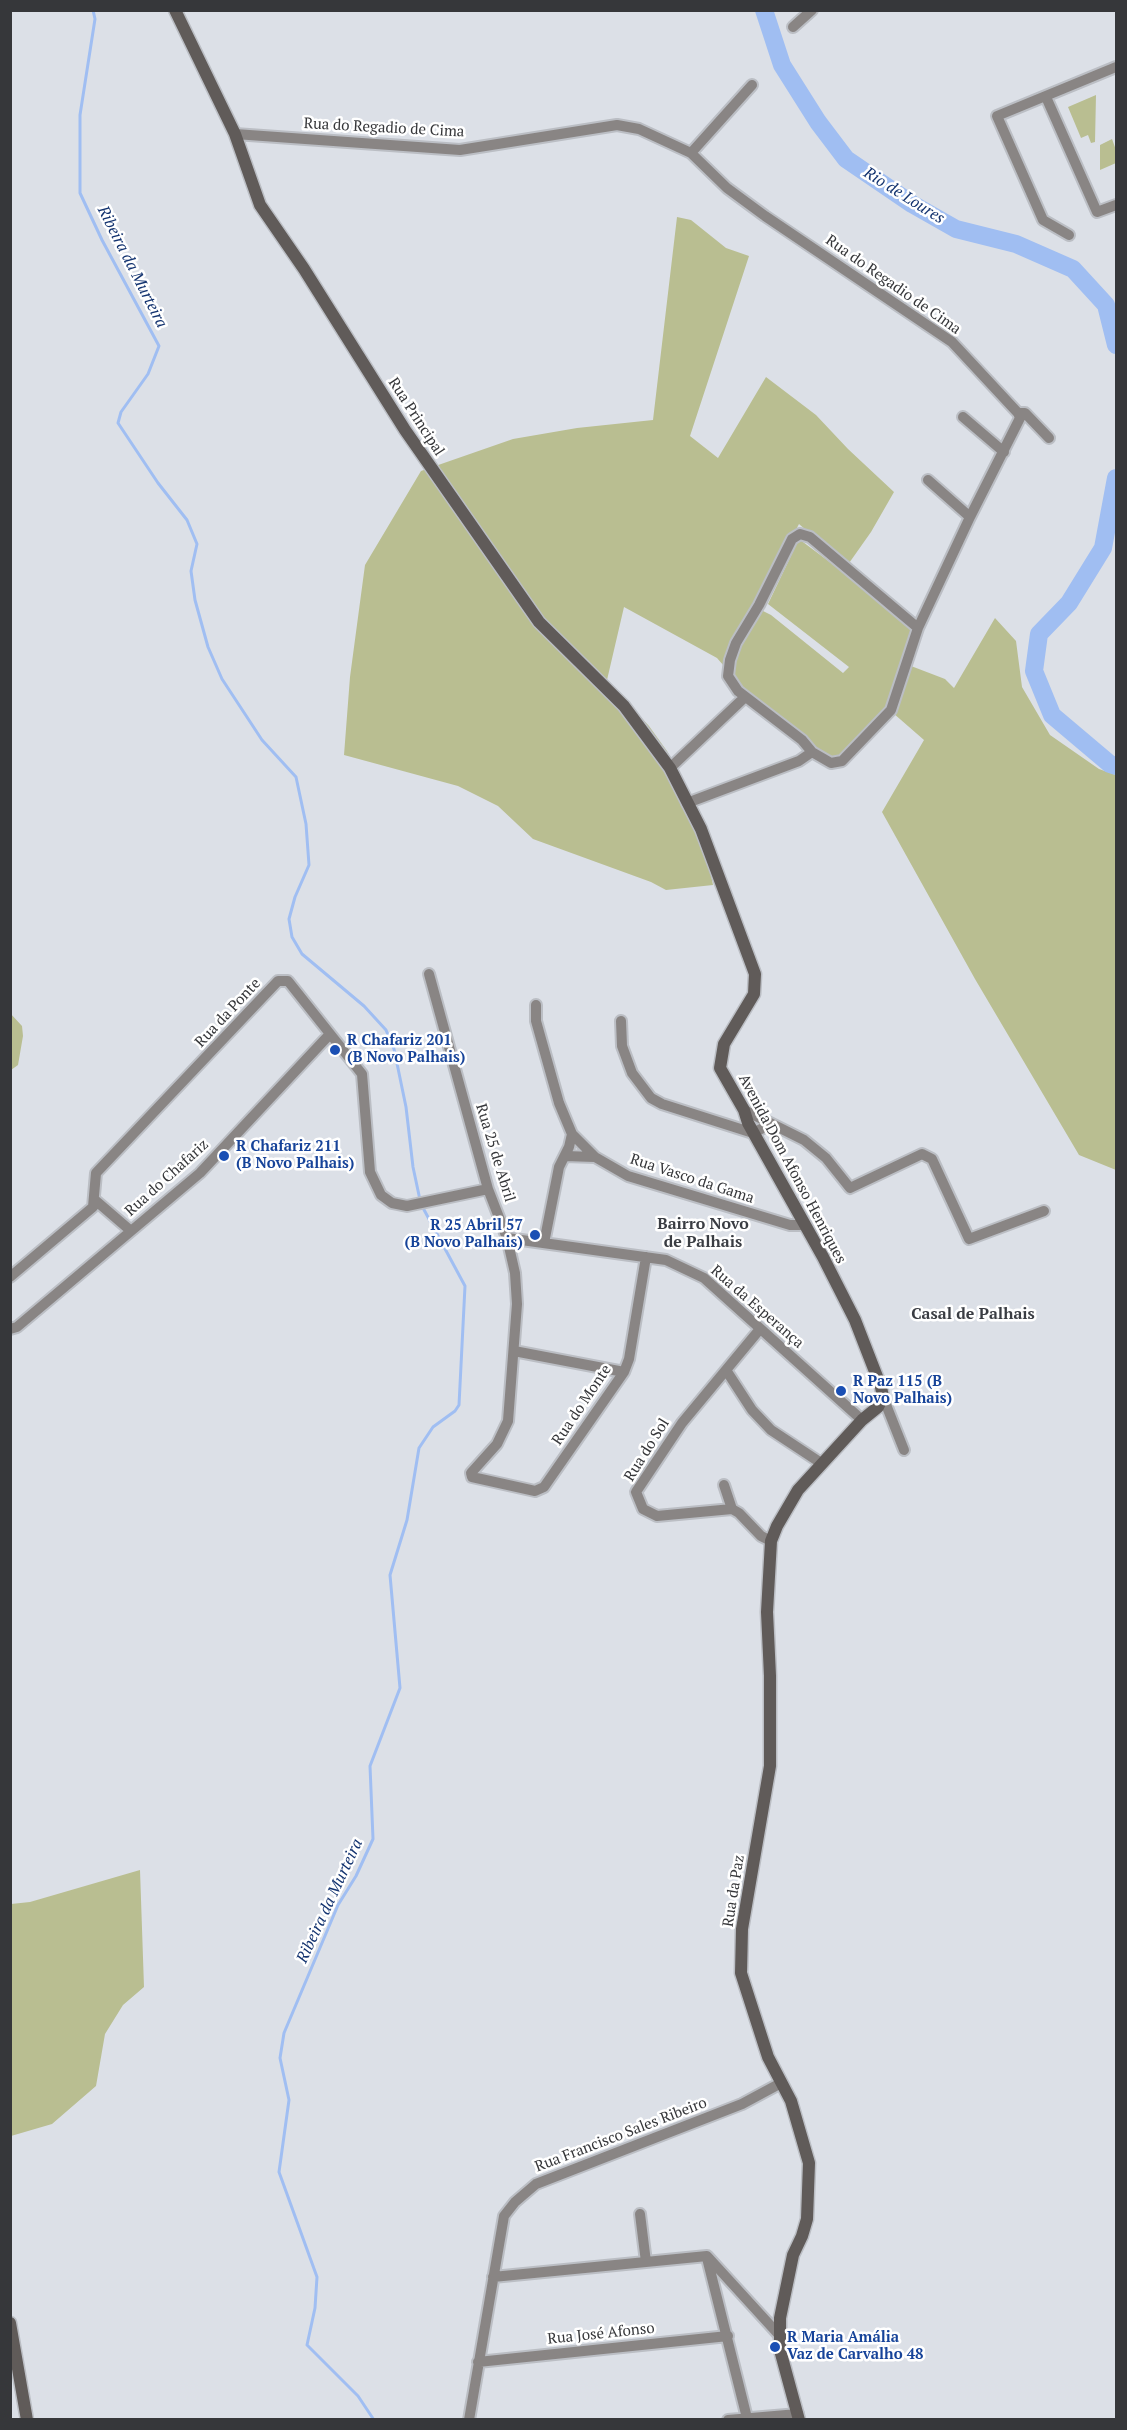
<!DOCTYPE html>
<meta charset="utf-8">
<style>
body{margin:0}
#map{position:relative;width:1127px;height:2430px;overflow:hidden;background:#dce0e7;font-family:"PT Serif",serif}
canvas{display:block}
.frame{position:absolute;inset:0;border:12px solid #36373a;pointer-events:none}
</style>
<div id="map">
<canvas width="1127" height="2430"></canvas>
<div class="frame"></div>
</div>
<script>
const g = document.querySelector('canvas').getContext('2d');
g.lineJoin = 'round';
function fill(path, color) { g.fillStyle = color; g.fill(path, 'evenodd'); }
const poly = rows => new Path2D(rows.map(r => 'M' + r).join(''));
function trace(path, color, width, dash) { g.strokeStyle = color; g.lineWidth = width; g.lineCap = dash ? 'butt' : 'round'; g.setLineDash(dash || []); g.stroke(path); }
function write(font, color, halo, rows, align = 'center') {
  g.font = font + ' "PT Serif",serif'; g.lineWidth = 5; g.setLineDash([]); g.textBaseline = 'middle'; g.strokeStyle = halo; g.fillStyle = color; for (const [text, x, y, turn = 0] of rows) {
    g.save(); g.translate(x, y); g.rotate((+turn || 0) * Math.PI / 180); g.textAlign = isNaN(turn) ? turn : align; if (halo) g.strokeText(text, 0, 0); g.fillText(text, 0, 0); g.restore();
  }
}
const green = poly([
 [1096,95,1095,142,1091,143,1088,135,1081,138,1068,107],
 [1112,139,1116,150,1116,163,1100,170,1100,145],
 [677,217,691,220,726,248,749,256,690,436,718,458,766,377,816,415,848,449,894,492,871,532,847,566,799,524,755,607,771,615,843,673,849,667,768,604,799,539,871,593,907,624,913,635,911,666,945,679,954,688,995,618,1016,641,1022,687,1050,735,1099,769,1116,775,1116,1170,1079,1155,975,979,882,812,924,740,893,713,841,759,826,758,751,697,717,658,624,607,607,680,649,726,667,751,697,806,713,885,666,890,651,882,533,839,498,806,458,786,344,755,350,677,365,565,421,471,513,439,577,428,653,420],
 [10,1013,22,1026,23,1036,18,1065,11,1070],
 [140,1870,144,1987,123,2005,105,2034,96,2086,52,2124,11,2136,11,1904,30,1902]
]);
const stream = poly([
 [93,10,95,19,80,115,80,193,102,240,159,346,148,374,121,412,118,423,158,483,187,520,197,544,191,571,195,600,208,647,222,679,262,740,296,777,306,824,309,865,295,897,289,919,292,937,302,954,364,1006,386,1030,394,1049,406,1107,413,1167,420,1200],
 [374,2420,358,2396,307,2345,315,2308,317,2277,279,2172,289,2100,280,2058,284,2033,338,1905,356,1876,373,1839,370,1766,400,1688,390,1575,407,1520,419,1448,433,1427,455,1411,459,1405,465,1286,422,1206]
]);
const river = poly([
 [764,10,782,65,818,122,846,159,912,204,956,229,1016,244,1073,269,1106,305,1116,345],
 [1116,478,1103,548,1069,603,1039,634,1034,671,1052,715,1110,764,1116,766]
]);
const street = poly([
 [793,27,812,10],
 [1046,97,1097,212,1116,205],
 [235,134,460,150,617,125,639,129,691,153,727,188,765,216,952,342,1018,413,1020,418,970,517,918,628,891,710,842,761,831,763,812,752,799,761,687,803],
 [691,153,752,85],
 [1069,235,1043,220,997,116,1116,67],
 [1018,413,1025,413,1049,438],
 [963,417,1004,452],
 [928,480,970,517],
 [812,752,802,740,738,691,728,676,730,660,736,643,759,605,792,539,800,534,810,537,918,628],
 [670,768,745,697],
 [429,974,488,1189,507,1238,515,1273,517,1304,508,1421,497,1444,471,1473,472,1477,535,1491,544,1487,624,1372,629,1359,646,1257],
 [536,1005,536,1021,559,1103,572,1134,595,1157,628,1176,790,1225,805,1225],
 [621,1021,622,1046,632,1073,651,1098,662,1104,753,1133,771,1124],
 [744,1110,804,1140,826,1158,850,1188,922,1154,932,1159,969,1239,1044,1211],
 [565,1156,595,1157],
 [95,1200,131,1231],
 [507,1238,666,1260,704,1278,862,1420],
 [544,1243,559,1167,569,1147,572,1134],
 [10,1277,93,1207,96,1173,278,981,288,981,362,1074,370,1172,381,1195,392,1203,407,1206,488,1189],
 [10,1329,17,1327,200,1173,330,1034],
 [760,1329,682,1423,636,1492,643,1509,657,1516,732,1509,739,1513,761,1536,771,1541],
 [514,1351,624,1372],
 [726,1370,752,1410,771,1430,821,1463],
 [883,1397,904,1450],
 [724,1485,732,1509],
 [640,2214,646,2262],
 [707,2258,747,2418],
 [493,2277,707,2256,780,2336],
 [478,2362,728,2336],
 [469,2420,504,2216,515,2202,536,2184,742,2104,781,2083],
 [728,2420,798,2414]
]);
const secondary = poly([
 [175,10,235,134,260,205,304,269,405,430,539,622,624,706,670,768,701,829,755,974,754,994,724,1044,720,1068,744,1110,748,1123,823,1257,855,1320,881,1387,883,1397,878,1407,862,1420,798,1490,777,1526,771,1541,767,1612,770,1676,770,1766,742,1929,741,1973,768,2057,791,2101,809,2163,807,2219,802,2236,793,2255,780,2318,780,2350,799,2420],
 [10,2323,27,2420]
]);
const markers = [
 [335,1050,6,"#1a4fb4"],
 [224,1156,6,"#1a4fb4"],
 [535,1235,6,"#1a4fb4"],
 [841,1391,6,"#1a4fb4"],
 [775,2347,6,"#1a4fb4"]
];
const streetNames = [
 ["Rua do Regadio de Cima",384,128,3],
 ["Rua do Regadio de Cima",893,285,35],
 ["Rua Principal",416,417,57],
 ["Rua da Ponte",228,1013,-47],
 ["Rua 25 de Abril",495,1153,73],
 ["Avenida Dom Afonso Henriques",792,1169,62],
 ["Rua do Chafariz",167,1178,-42],
 ["Rua Vasco da Gama",692,1179,18],
 ["Rua da Esperança",757,1307,41],
 ["Rua do Monte",582,1405,-56],
 ["Rua do Sol",647,1450,-58],
 ["Rua da Paz",734,1891,-81],
 ["Rua Francisco Sales Ribeiro",621,2135,-21],
 ["Rua José Afonso",601,2334,-6]
];
const transitNames = [
 ["R Chafariz 201",347,1041],
 ["(B Novo Palhais)",347,1058],
 ["R Chafariz 211",236,1147],
 ["(B Novo Palhais)",236,1164],
 ["R 25 Abril 57",523,1226,"right"],
 ["(B Novo Palhais)",523,1243,"right"],
 ["R Paz 115 (B",853,1382],
 ["Novo Palhais)",853,1399],
 ["R Maria Amália",787,2338],
 ["Vaz de Carvalho 48",787,2355]
];
const waterNames = [
 ["Rio de Loures",904,196,32],
 ["Ribeira da Murteira",132,267,63],
 ["Ribeira da Murteira",330,1901,-65]
];
const neighbourhoodNames = [
 ["Bairro Novo",703,1224],
 ["de Palhais",703,1242],
 ["Casal de Palhais",973,1314]
];
fill(green, '#b9be91');
trace(stream, '#a0bef2', 3);
trace(river, '#a0bef2', 18);
trace(street, '#bbbec4', 14);
trace(secondary, '#bbbec4', 15);
trace(street, '#898584', 10);
trace(secondary, '#605b59', 12);
for (const [x, y, r, color] of markers) { const dot = new Path2D(); dot.arc(x, y, r, 0, 2 * Math.PI); g.fillStyle = color; g.fill(dot); trace(dot, '#fff', 2); }
write('15px', '#36373a', '#fff', streetNames);
write('bold 15px', '#164399', '#fff', transitNames, 'left');
write('italic 16px', '#143470', '#fff', waterNames);
write('bold 16px', '#3a3d43', '#fff', neighbourhoodNames);
</script>
